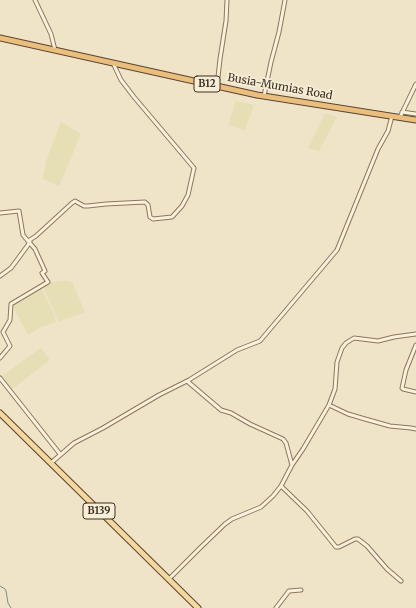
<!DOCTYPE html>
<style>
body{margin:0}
canvas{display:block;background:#f0e4c8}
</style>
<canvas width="416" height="608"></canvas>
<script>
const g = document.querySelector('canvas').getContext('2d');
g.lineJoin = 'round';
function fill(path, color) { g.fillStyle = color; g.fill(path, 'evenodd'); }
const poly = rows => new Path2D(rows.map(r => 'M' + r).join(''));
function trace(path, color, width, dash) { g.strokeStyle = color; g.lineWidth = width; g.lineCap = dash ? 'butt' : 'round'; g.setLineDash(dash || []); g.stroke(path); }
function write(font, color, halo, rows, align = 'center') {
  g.font = font + ' Merriweather,serif'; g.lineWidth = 3.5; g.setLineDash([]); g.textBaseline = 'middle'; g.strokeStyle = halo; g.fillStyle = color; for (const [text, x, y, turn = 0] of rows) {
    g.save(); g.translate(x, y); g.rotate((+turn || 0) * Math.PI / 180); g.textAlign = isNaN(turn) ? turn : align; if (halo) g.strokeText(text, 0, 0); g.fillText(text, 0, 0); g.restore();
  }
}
const farmland = poly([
 [236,101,254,105,245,130,228,125],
 [325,113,337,117,319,151,308,148],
 [61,122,81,134,59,186,43,179,46,161],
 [66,281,72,282,85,312,59,322,43,287,51,282],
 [41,288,54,314,56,322,39,328,28,335,12,305],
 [41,348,50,360,11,390,1,377,28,357]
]);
const stream = poly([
 [0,586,5,589,6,591,8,603,11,608]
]);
const minor = poly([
 [35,0,51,34,55,50],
 [217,86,220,59,226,21,227,0],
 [264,96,271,62,279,32,285,0],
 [402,112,416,114],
 [400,117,416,84],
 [0,213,19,211,23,235,28,241,36,236,72,203,75,201,84,206,88,206,106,204,145,202,148,205,150,217,153,219,172,217,182,206,188,195,194,168,134,97,121,80,113,63],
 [0,276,11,268,17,260,28,245,30,241],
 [416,345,406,370,402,388,403,389,416,392],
 [0,358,10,346,3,332,10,320,11,304,48,282,42,273,45,271,35,249,29,242],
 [0,378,60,454],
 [187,381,221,410,231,413,250,424,283,439,286,443,292,465],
 [329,405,348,414,365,419,390,426,411,428,416,429],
 [51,463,74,443,103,428,159,395,189,380,237,350,260,341,337,250,378,149,388,131,392,116],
 [281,486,307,511,336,547,339,547,355,539,358,539,367,546,387,569,401,581],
 [169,579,200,548,225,524,232,519,261,507,273,496,281,486,292,465,303,449,329,405,335,389,337,362,342,348,346,343,354,338,378,341,394,337,416,334],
 [276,608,289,591,301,590]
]);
const primary = poly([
 [0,413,198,608]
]);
const trunk = poly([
 [0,38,257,95,416,120]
]);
const shields = [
 [207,84,26],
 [99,511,32]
];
const shieldNames = [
 ["B12",207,84],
 ["B139",99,511]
];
const streetNames = [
 ["Busia-Mumias Road",280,87,10]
];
fill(farmland, '#e6deb5');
trace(stream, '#6f938a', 1);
trace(minor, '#8d765c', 5);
trace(primary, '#5b4430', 7);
trace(trunk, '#5b4430', 7);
trace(minor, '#faf1dc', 3);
trace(primary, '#f3d9a0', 5);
trace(trunk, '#eabe7c', 5);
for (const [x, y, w] of shields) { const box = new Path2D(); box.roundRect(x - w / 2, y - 8, w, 16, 3); g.fillStyle = '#f7eed8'; g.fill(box); trace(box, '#3d2e20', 1); }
write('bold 10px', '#3d2e20', null, shieldNames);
write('11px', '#3d2e20', '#f7eed8', streetNames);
</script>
